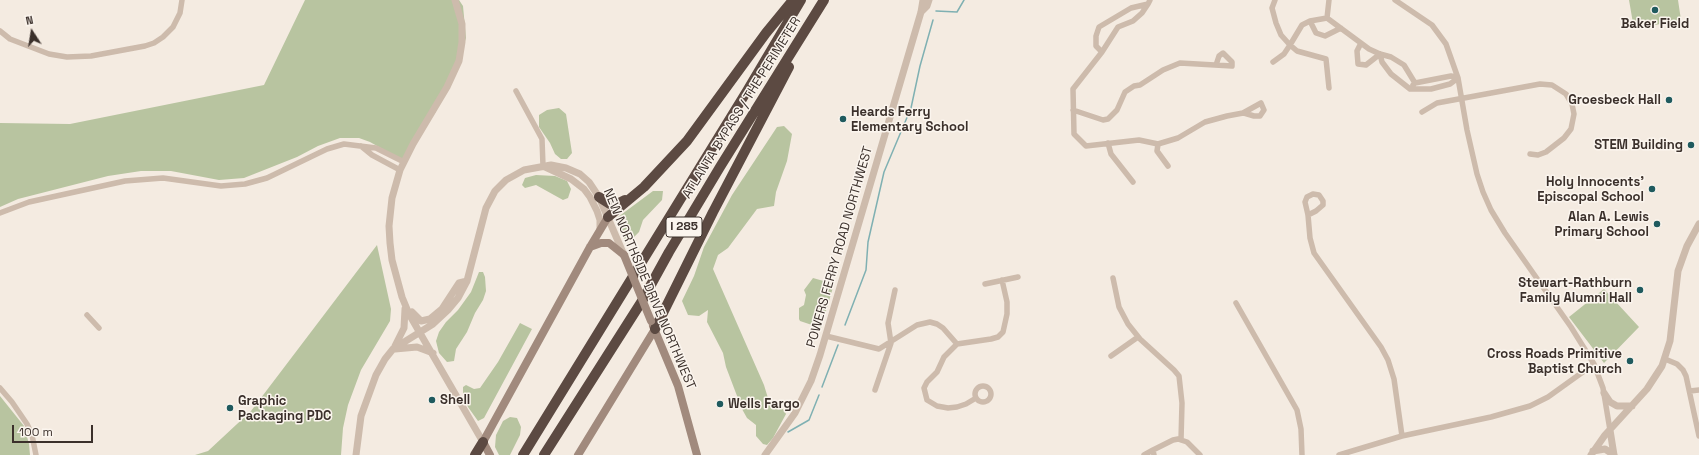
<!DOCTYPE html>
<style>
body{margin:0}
#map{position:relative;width:1699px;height:455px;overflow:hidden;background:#f4ebe1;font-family:"Space Grotesk",sans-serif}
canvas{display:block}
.north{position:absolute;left:12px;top:12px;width:40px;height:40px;-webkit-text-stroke:3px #fbf5ee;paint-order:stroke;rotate:348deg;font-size:11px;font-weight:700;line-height:16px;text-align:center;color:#3b302b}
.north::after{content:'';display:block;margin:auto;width:14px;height:18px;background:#3b302b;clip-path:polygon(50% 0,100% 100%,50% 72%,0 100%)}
.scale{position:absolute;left:12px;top:425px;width:81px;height:18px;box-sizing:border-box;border:2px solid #3b302b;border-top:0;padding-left:5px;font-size:12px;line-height:14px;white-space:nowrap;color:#3b302b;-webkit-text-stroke:3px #fbf5ee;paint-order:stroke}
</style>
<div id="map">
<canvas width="1699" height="455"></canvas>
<div class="north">N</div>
<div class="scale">100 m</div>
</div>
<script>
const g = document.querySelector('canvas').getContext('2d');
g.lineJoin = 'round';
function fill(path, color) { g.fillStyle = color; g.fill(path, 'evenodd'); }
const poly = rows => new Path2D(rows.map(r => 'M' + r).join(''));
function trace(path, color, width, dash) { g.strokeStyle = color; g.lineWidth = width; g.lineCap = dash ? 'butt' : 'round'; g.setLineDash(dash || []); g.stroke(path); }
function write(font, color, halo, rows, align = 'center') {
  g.font = font + ' "Space Grotesk",sans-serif'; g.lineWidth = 3; g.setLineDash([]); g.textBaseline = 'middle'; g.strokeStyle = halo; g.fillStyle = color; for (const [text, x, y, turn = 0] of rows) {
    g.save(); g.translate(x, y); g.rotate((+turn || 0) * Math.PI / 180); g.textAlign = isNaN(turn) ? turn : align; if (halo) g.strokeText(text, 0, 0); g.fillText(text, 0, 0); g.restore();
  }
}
const green = poly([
 [305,0,459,0,463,6,466,38,455,73,435,113,402,160,370,142,359,138,340,138,318,146,297,157,244,178,219,180,171,171,141,171,108,176,18,199,0,207,0,123,70,124,264,85],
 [1629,0,1678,0,1681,20,1634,29],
 [559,108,566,114,572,153,567,159,561,159,555,154,550,143,539,127,539,115,547,110],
 [784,126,792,134,787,161,776,192,774,206,757,209,728,248,718,255,713,269,764,385,771,408,783,409,786,414,773,438,767,445,763,444,756,436,756,425,747,418,742,409,726,367,723,353,707,322,708,310,699,316,688,315,682,301,694,276,704,247,732,195,777,127],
 [536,175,555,176,567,181,571,189,568,198,563,200,536,185,525,188,522,185,525,178],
 [653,191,663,191,662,200,643,220,639,232,632,239,625,240,616,220,618,217],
 [377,245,391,309,390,321,361,370,348,405,343,428,341,455,195,455,208,451,251,411],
 [479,272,483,272,485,277,486,291,483,300,475,313,467,332,456,349,454,361,447,362,439,353,436,341,439,332,446,322,458,310,471,292],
 [813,278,834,284,821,328,800,321,799,319,799,308,804,305,806,295,804,290],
 [1604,289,1639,327,1604,363,1569,317],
 [520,323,532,329,484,418,478,421,468,407,463,396,463,387,466,385,474,389,480,388,498,362],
 [0,396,24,426,29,444,30,455,0,455],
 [510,417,517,418,521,427,520,435,510,455,499,455,495,447,496,435,503,421]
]);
const stream = poly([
 [936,11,957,12,964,0],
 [845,325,866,270,868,242,884,172,911,108,920,66,933,20],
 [822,387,838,345],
 [788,432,809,420,819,395]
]);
const minor = poly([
 [1150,0,1148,4,1131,8,1099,27,1096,36,1096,46,1102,52,1073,89,1074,134,1086,146,1139,140,1158,144,1178,138,1205,122,1227,116,1243,113,1261,103,1264,110,1260,116,1254,116,1244,113],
 [1275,0,1272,8,1276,23,1281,35,1290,45,1302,25,1310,21,1327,18,1369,49,1380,54,1391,57,1404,65,1415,83],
 [1395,0,1432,25,1446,44,1458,78,1467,130,1477,174,1483,192,1491,210,1505,233,1571,327,1594,364,1603,388,1610,430],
 [1327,18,1329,0],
 [1310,21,1316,33,1325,36,1341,28],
 [0,31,10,39,49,54,67,57,91,56,145,46,154,43,163,37,173,27,180,13,182,0],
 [1361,43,1357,51,1358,64,1366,65,1380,54],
 [1102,52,1118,27,1133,21,1142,13,1148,4],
 [1380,54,1382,62,1391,74,1410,89,1431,89,1450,84,1458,78],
 [1273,62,1284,54,1290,45,1297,51,1326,59,1329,88],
 [1413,85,1415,83,1451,76,1458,78],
 [516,91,542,139,543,166],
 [1073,110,1103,120,1108,119,1117,110,1125,92,1134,86,1140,85,1163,70,1180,63,1232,66,1232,62,1223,53,1219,56,1216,65],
 [1422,112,1437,103,1540,84,1552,85,1566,94,1572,104,1574,114,1571,129,1564,138,1546,152,1538,155,1530,154],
 [1108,143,1111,154,1133,182],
 [1158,144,1157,151,1168,166],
 [361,146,372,155,400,170],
 [0,213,29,202,125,181,163,178,221,186,245,184,267,178,327,149,344,144,376,148,404,162],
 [1308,215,1316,211,1323,205,1323,201,1319,195,1313,194,1307,197,1305,202,1308,215,1310,238,1314,253,1381,347,1388,360,1394,379,1402,436],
 [1113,278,1119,307,1128,324,1140,339,1174,370,1179,376,1182,403,1181,440],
 [985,284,1018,277],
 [1236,303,1297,410,1301,429,1302,455],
 [87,315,99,328],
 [826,336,879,349,917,325,930,322,937,324,943,328,957,344],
 [1111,356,1138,337],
 [1665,359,1677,364,1683,370,1686,376,1699,436],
 '975 394a8 8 0 1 1 16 0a8 8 0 1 1-16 0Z',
 [0,388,12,402,27,424,32,435,36,455],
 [875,390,891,343,888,323,895,290],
 [1690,391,1699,390],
 [976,398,966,404,957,407,948,408,937,406,927,400,924,388,927,382,937,372,944,357,957,344,991,339,998,337,1003,332,1007,314,1007,302,1002,280],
 [1153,450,1173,440,1178,439,1187,442,1200,455],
 [1144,455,1153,450,1154,455],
 [1339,455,1402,436,1491,417,1530,406,1548,397,1594,364]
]);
const tertiary = poly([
 [455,0,462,24,462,42,459,61,447,87,413,144,400,170,392,198,389,226,390,243,392,260,402,297,409,314,483,442],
 [921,12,927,6,929,0],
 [543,166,571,179,584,189,590,197,597,211,600,220,600,230],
 [412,312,421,321,430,319,442,309,459,283,467,281],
 [395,346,404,328,405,309],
 [395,349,417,347,433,353],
 [1604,393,1610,402,1617,406,1632,406],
 [1610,430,1614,455],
 [1593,451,1605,449,1614,455],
 [356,455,361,416,376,375,385,359,393,349,433,324,448,310,458,298,467,281,486,208,495,191,506,180,524,170,551,165,566,168,580,174,589,182,599,197,624,255],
 [765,455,795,413,811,381,820,355,921,12,923,0],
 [1591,455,1605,435,1647,389,1662,366,1670,341,1678,271,1687,246,1699,224]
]);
const secondary = poly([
 [590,247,601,243,609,243,624,255],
 [653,326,678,386,697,455],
 [490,455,483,442,590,247,608,217],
 [578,455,655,329]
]);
const motorway = poly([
 [599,197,610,204,617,204,625,200],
 [608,217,644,187,687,141,766,33,793,0],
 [655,329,713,212,789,67],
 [475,455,483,442],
 [523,455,747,91,801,0],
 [544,455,642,301,669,252,720,167,824,0]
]);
const secondaryBridge = poly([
 [624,255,651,321]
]);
const markers = [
 [1655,10,4,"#1f5a5e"],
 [1669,100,4,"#1f5a5e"],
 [843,119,4,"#1f5a5e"],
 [1691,145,4,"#1f5a5e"],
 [1652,189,4,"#1f5a5e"],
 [1657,224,4,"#1f5a5e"],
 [1640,290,4,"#1f5a5e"],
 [1630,361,4,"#1f5a5e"],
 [432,400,4,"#1f5a5e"],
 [720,404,4,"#1f5a5e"],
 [230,408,4,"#1f5a5e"]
];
const shields = [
 [684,227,36]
];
const shieldNames = [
 ["I 285",684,227]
];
const poiNames = [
 ["Baker Field",1655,24,"center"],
 ["Groesbeck Hall",1661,100],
 ["Heards Ferry",851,112,"left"],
 ["Elementary School",851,127,"left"],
 ["STEM Building",1683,145],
 ["Holy Innocents'",1644,182],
 ["Episcopal School",1644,197],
 ["Alan A. Lewis",1649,217],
 ["Primary School",1649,232],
 ["Stewart-Rathburn",1632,283],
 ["Family Alumni Hall",1632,298],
 ["Cross Roads Primitive",1622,354],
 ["Baptist Church",1622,369],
 ["Shell",440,400,"left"],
 ["Graphic",238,401,"left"],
 ["Packaging PDC",238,416,"left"],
 ["Wells Fargo",728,404,"left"]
];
const streetNames = [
 ["ATLANTA BYPASS / THE PERIMETER",742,108,-58],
 ["POWERS FERRY ROAD NORTHWEST",840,247,-74],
 ["NEW NORTHSIDE DRIVE NORTHWEST",649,289,67]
];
fill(green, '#b8c4a0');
trace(stream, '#7fb0b2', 1.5);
trace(minor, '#cdbbac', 5.5);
trace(tertiary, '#cdbbac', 7);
trace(secondary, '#a18a7d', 8);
trace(motorway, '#5c4a42', 10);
trace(secondaryBridge, '#a18a7d', 8);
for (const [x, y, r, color] of markers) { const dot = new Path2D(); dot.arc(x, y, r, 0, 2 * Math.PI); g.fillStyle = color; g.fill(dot); trace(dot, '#fbf5ee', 1.5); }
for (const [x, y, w] of shields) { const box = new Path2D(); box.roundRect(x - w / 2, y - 10, w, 20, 3); g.fillStyle = '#fbf5ee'; g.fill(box); trace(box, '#3b302b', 1); }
write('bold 12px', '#3b302b', null, shieldNames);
write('bold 13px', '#3b302b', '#fbf5ee', poiNames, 'right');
write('13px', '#3b302b', '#fbf5ee', streetNames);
</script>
